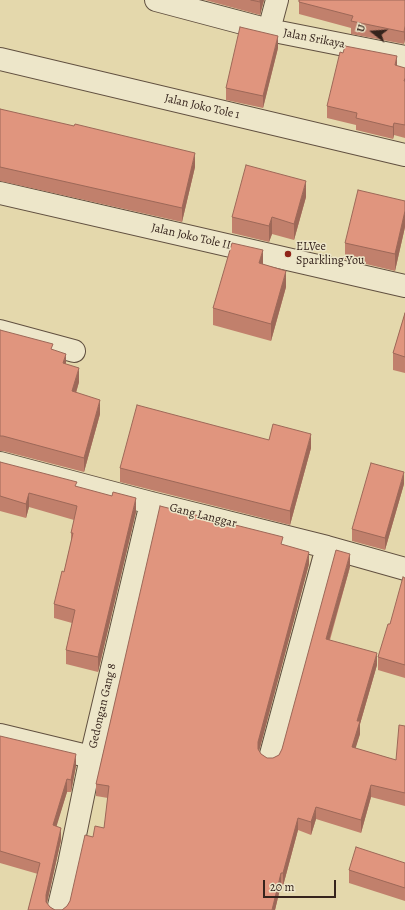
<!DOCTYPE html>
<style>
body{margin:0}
#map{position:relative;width:405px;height:910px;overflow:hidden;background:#e4d8ac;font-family:Alegreya,serif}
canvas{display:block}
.north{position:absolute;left:353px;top:12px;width:40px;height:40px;-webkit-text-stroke:3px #ede6c9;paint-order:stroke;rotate:287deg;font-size:11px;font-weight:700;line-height:16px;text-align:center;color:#35231c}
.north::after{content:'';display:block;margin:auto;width:14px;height:18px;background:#35231c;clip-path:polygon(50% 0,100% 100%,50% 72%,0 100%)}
.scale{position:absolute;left:263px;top:880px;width:73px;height:18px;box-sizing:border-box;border:2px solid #35231c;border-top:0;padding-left:5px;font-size:12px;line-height:14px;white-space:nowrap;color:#35231c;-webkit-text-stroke:3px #ede6c9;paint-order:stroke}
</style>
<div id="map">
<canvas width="405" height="910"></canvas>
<div class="north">U</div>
<div class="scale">20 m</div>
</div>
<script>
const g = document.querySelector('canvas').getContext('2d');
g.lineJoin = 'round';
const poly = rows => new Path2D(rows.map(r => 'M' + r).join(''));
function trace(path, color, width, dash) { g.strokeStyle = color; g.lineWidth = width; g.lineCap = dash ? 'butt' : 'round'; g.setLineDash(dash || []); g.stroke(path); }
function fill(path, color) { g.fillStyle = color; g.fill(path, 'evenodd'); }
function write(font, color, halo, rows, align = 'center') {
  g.font = font + ' Alegreya,serif'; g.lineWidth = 3; g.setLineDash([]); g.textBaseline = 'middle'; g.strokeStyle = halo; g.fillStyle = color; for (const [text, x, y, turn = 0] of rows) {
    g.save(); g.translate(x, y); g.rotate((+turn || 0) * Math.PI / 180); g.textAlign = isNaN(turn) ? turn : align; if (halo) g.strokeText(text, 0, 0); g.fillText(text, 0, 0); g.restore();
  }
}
const minor = poly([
 [156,0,269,30,405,57],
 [269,30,277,0],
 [0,59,405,155],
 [0,193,405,286],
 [0,331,74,351],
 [0,463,151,503,327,547,405,569],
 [0,735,91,757],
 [270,758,327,547],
 [58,910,69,864,91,757,151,503]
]);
const wall = poly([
 [205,0,264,0,260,15],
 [405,0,405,39,404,44,351,34,351,28,299,14,299,2],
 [278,48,263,108,226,100,226,88],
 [397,66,405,68,405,138,394,135,393,139,356,130,356,125,327,118,327,106],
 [0,109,195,167,182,222,0,181],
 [306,197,294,240,272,234,269,242,232,233,232,217],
 [405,201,405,227,395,271,345,259,345,243],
 [263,264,286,287,271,341,213,325,213,308],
 [405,313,405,373,393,370,393,353],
 [0,330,53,350,66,364,79,382,76,393,100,414,84,472,3,451,0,451],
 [269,440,311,448,290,525,120,482,120,468],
 [0,462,77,487,136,512,98,672,66,664,66,650,72,623,54,618,54,604,64,572,71,542,71,533,74,520,29,507,26,518,0,511],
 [404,484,385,550,352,541,352,529],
 [283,544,309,564,259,751,261,754,267,758,273,758,279,755,282,749,350,567,330,640,377,665,360,724,360,734,355,748,396,760,405,726,405,806,371,797,361,833,316,819,311,835,298,830,283,886,281,885,275,910,28,910,38,874,0,863,0,736,76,766,71,792,67,792,56,826,61,840,47,903,50,907,55,910,62,910,67,906,70,901,93,837,104,828,108,798,96,796,96,784],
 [405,578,405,678,378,670,378,657,390,624],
 [405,863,405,901,349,883,349,870]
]);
const shadedWall = poly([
 [260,0,264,0,260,15],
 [405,26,405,39,404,44,404,32],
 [278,36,278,48,263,108,263,96],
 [397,56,397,68,395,65],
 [394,123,394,135,393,139,393,127],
 [195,153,195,167,182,222,182,208],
 [306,181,306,197,294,240,294,224],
 [405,211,405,227,395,271,395,254],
 [272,217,272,234,269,242,269,226],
 [263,250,263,266,259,263],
 [286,271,286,287,271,341,271,324],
 [66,354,66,368,63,363],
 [79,368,79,382,72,406,72,391],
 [100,400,100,414,84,472,84,458],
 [311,434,311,448,290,525,290,511],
 [404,472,404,484,385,550,385,538],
 [29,493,29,507,26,518,26,504],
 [136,498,136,512,98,672,98,657],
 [309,552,309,564,258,755,258,742],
 [350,554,350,567,326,651,326,639],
 [377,653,377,665,360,724,360,734,352,760,352,747,357,721],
 [76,754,76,766,71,792,71,780],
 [67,779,67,792,53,838,53,825],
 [371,785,371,797,361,833,361,820],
 [316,807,316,819,311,835,311,822],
 [298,818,298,830,283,886,283,873],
 [61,828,61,840,46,907,46,895],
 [281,873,281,885,275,910,272,910]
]);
const building = poly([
 [251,0,260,0,260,2,251,0],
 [299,0,405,0,405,26,404,32,351,21,353,16,299,2,299,0],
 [240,27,278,36,263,96,226,88,240,27],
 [345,46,397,56,395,65,405,68,405,78,404,81,405,81,405,125,394,123,393,127,356,118,357,113,327,106,340,52,343,53,345,46],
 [0,109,74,126,75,124,195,153,182,208,0,167,0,109],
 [246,165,306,181,294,224,272,217,269,226,232,217,246,165],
 [358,190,405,201,405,211,395,254,345,243,358,190],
 [232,243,263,250,259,263,286,271,271,324,213,308,232,243],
 [405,313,405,357,393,353,405,313],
 [0,330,53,344,51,349,66,354,63,363,79,368,72,391,100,400,84,458,3,436,0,436,0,330],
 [137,405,269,440,273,424,311,434,290,511,120,468,137,405],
 [0,462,77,482,75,486,112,496,113,492,136,498,98,657,66,650,75,610,54,604,62,571,64,572,73,533,71,533,77,506,29,493,26,504,0,496,0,462],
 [371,463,404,472,385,538,352,529,371,463],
 [160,506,283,537,281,544,309,552,258,742,258,749,261,754,267,758,273,758,279,755,282,749,336,550,350,554,326,639,377,653,357,721,360,721,352,747,396,760,399,725,405,726,405,793,371,785,361,820,316,807,311,822,298,818,283,873,281,873,272,910,28,910,40,863,0,851,0,736,76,754,71,780,67,779,53,825,61,828,46,895,46,902,50,907,55,910,62,910,67,906,70,901,85,835,93,837,95,826,104,828,109,786,96,784,160,506],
 [403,577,405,578,405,665,378,657,388,624,390,624,403,577],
 [356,847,405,863,405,888,349,870,356,847]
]);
const markers = [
 [288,254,4,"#8f2418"]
];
const streetNames = [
 ["Jalan Srikaya",314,39,11],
 ["Jalan Joko Tole 1",202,107,13],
 ["Jalan Joko Tole II",191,237,13],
 ["Gang Langgar",203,516,14],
 ["Gedongan Gang 8",103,706,-77]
];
const poiNames = [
 ["ELVee",296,247],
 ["Sparkling You",296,261]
];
trace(minor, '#615040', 24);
trace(minor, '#ede6c9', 22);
fill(wall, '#c1806c');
fill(shadedWall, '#9d6858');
fill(building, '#e0957e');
trace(building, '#9d6858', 1);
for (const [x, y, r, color] of markers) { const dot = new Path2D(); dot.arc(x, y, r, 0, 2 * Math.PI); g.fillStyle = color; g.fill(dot); trace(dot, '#ede6c9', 1.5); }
write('12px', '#35231c', '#ede6c9', streetNames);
write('12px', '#35231c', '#ede6c9', poiNames, 'left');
</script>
